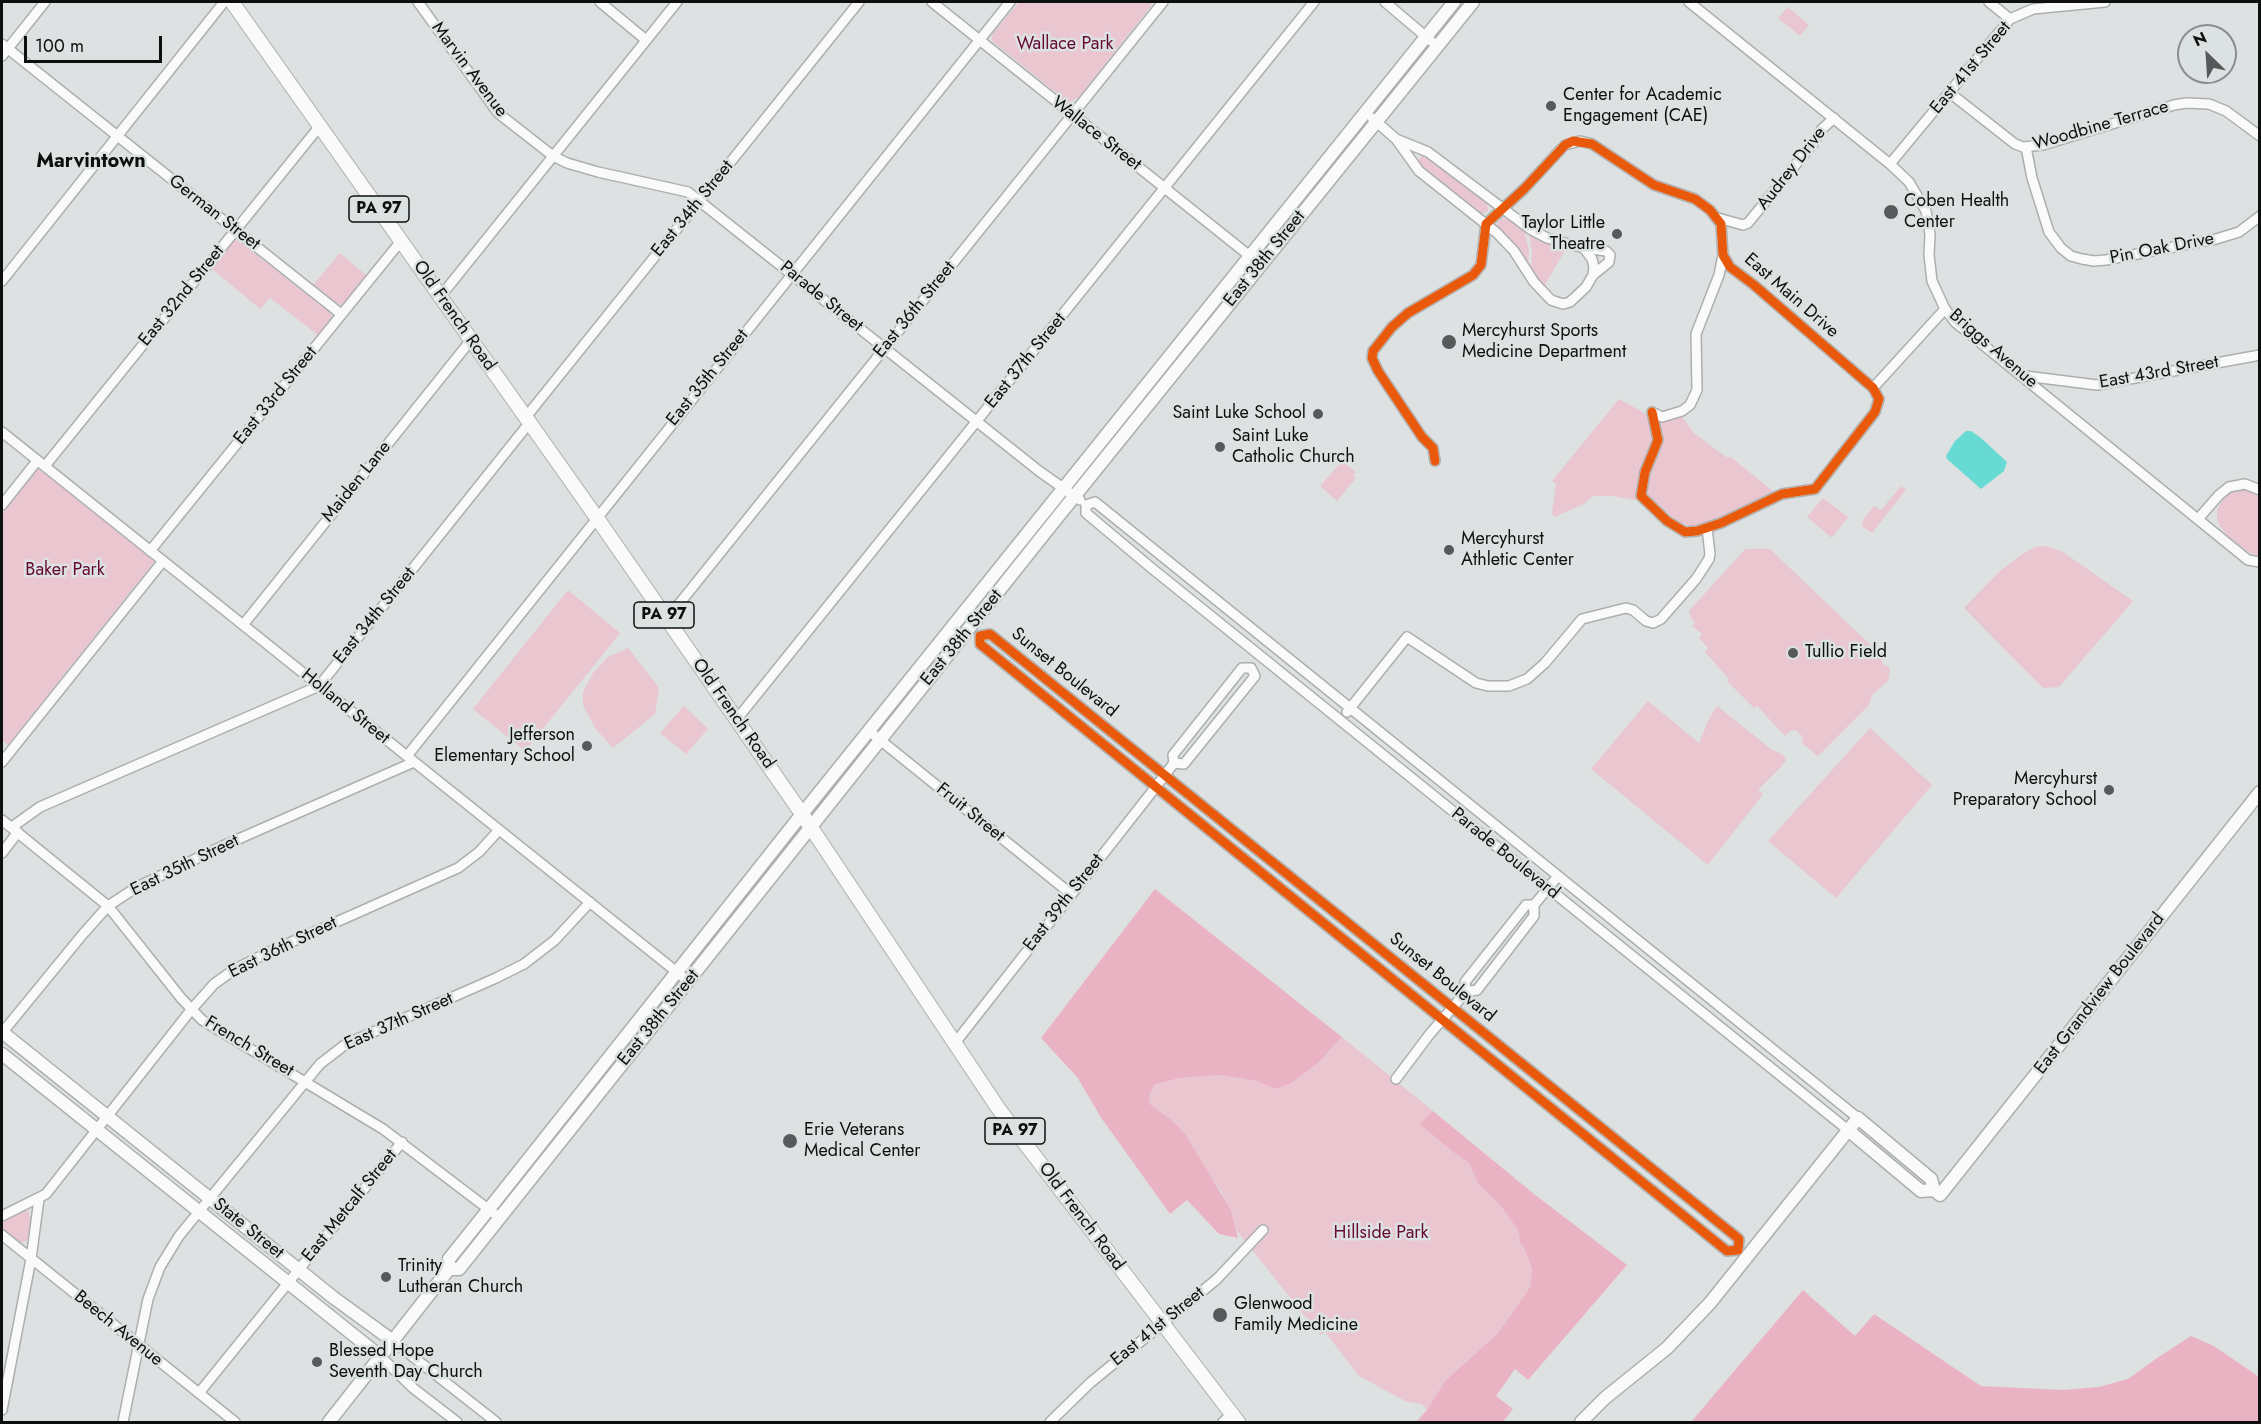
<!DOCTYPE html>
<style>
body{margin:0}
#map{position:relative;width:2261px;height:1424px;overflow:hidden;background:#dde1e1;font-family:Jost,sans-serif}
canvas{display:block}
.frame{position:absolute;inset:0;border:3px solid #0e1010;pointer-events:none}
.north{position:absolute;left:2177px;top:24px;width:60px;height:60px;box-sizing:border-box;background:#dce2e2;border:2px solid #8a8e8e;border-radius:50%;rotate:335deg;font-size:16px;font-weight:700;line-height:24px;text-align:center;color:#0e1010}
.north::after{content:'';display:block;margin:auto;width:21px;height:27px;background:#565959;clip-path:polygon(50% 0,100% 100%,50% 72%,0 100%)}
.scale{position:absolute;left:24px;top:36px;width:138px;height:27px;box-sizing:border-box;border:3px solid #0e1010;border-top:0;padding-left:8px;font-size:18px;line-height:21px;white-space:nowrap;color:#0e1010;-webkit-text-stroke:4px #dce2e2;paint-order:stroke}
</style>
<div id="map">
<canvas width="2261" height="1424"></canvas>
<div class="frame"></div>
<div class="north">N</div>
<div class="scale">100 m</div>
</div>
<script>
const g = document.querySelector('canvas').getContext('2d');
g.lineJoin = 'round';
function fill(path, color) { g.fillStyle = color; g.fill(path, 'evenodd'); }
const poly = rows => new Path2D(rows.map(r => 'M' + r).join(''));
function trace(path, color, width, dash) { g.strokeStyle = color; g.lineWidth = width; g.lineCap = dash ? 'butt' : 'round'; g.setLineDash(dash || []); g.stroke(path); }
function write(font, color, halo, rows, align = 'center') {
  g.font = font + ' Jost,sans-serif'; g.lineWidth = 5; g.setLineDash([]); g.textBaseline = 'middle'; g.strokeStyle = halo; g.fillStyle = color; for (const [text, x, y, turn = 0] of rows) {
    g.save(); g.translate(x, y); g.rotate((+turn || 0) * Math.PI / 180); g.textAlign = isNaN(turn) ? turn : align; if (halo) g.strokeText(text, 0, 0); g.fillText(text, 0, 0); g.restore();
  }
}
const green = poly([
 [1019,2,1154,2,1079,97,1069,103,992,41,992,35],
 [1788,7,1809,25,1800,36,1778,18],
 [1422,155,1428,156,1487,203,1488,210,1487,212,1480,214,1421,169,1417,162],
 [1502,218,1509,220,1524,230,1529,250,1528,265,1497,228,1497,224],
 [1529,234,1547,243,1567,247,1543,288,1531,270,1532,251],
 [238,240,330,313,332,317,318,335,270,298,260,309,211,268,233,241],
 [340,253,366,275,345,302,339,305,313,285],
 [1619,399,1659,421,1667,421,1682,417,1694,433,1726,457,1731,457,1775,493,1752,506,1703,525,1692,526,1680,523,1649,497,1635,500,1613,496,1593,496,1584,504,1554,517,1552,513,1556,484,1552,481],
 [1342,461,1356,472,1353,475,1356,478,1337,501,1320,486],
 [40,469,153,559,154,562,8,745,2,740,2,514,37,470],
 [1901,486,1906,490,1872,533,1862,526,1863,520,1874,506,1881,510],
 [2244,489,2259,496,2259,556,2248,552,2227,535,2219,525,2217,518,2217,510,2224,498,2230,492],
 [1823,498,1848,517,1832,538,1807,517],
 [2046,546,2063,552,2133,601,2059,687,2043,688,1964,608,2000,571,2021,555,2035,547],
 [1745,549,1770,549,1881,655,1883,664,1890,668,1888,681,1872,695,1869,705,1818,756,1803,744,1802,736,1796,730,1792,730,1785,736,1757,706,1754,708,1727,681,1729,679,1705,652,1708,648,1699,638,1702,634,1692,626,1695,623,1690,616,1689,611],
 [568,590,620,633,525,751,473,709],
 [628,648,659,688,655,714,613,748,595,728,583,705,583,692,593,673,608,657],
 [1648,701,1699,743,1709,719,1717,706,1771,749,1783,755,1786,760,1781,767,1758,790,1763,794,1708,865,1591,769],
 [684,706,708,729,686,754,660,733],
 [1870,728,1932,785,1836,898,1768,841],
 [1342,1037,1433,1111,1421,1124,1453,1152,1469,1163,1478,1184,1500,1205,1518,1230,1520,1242,1525,1250,1532,1269,1530,1287,1514,1311,1496,1335,1445,1381,1427,1410,1421,1404,1405,1401,1359,1376,1325,1332,1320,1335,1237,1231,1231,1210,1220,1190,1173,1121,1150,1104,1149,1096,1154,1085,1179,1078,1221,1075,1256,1081,1275,1089,1290,1084,1318,1063],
 [26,1210,28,1211,31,1219,28,1238,26,1241,19,1243,3,1230,2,1221]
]);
const forest = poly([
 [1155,889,1342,1037,1318,1063,1290,1084,1275,1089,1256,1081,1221,1075,1179,1078,1154,1085,1149,1096,1150,1104,1173,1121,1185,1134,1231,1210,1238,1238,1219,1234,1187,1200,1170,1214,1102,1119,1077,1077,1041,1038],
 [1433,1111,1534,1194,1627,1265,1528,1380,1515,1369,1496,1396,1513,1409,1503,1422,1416,1422,1427,1410,1445,1381,1496,1335,1514,1311,1530,1287,1532,1269,1525,1250,1520,1242,1518,1230,1500,1205,1478,1184,1469,1163,1453,1152,1420,1124],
 [1803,1290,1855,1336,1874,1314,1981,1386,2063,1390,2099,1387,2128,1379,2157,1358,2191,1336,2214,1346,2259,1377,2259,1422,1691,1422]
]);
const water = poly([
 [1966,431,1971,431,1981,438,2007,462,2004,471,1981,489,1947,459,1946,456,1955,441]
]);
const street = poly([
 [418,2,498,113,553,156,567,163,598,172,688,192,1039,471,1080,500],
 [600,2,646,40],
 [932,2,1261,265],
 [1385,2,1431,41],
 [1689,2,1890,164,1909,182,1926,211,1930,234,1929,255,1932,281,1945,309,1955,322,2248,560,2260,562],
 [1989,2,2010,19],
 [2,44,341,314],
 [2,56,45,2],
 [1950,93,2015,144,2023,147,2043,145,2174,105,2186,103,2209,104,2226,111,2260,136],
 [1372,118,1396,139,1419,171,1497,233,1514,251,1534,282,1551,300,1563,304,1570,302,1586,287,1593,275,1594,267,1592,259,1584,248,1547,238,1530,229,1428,152,1396,139],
 [1565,145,1580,141,1592,144,1654,185,1695,199,1710,210,1721,224,1723,255,1730,267,1754,285,1873,388,1879,399,1875,412,1815,489,1782,494,1721,523,1697,531,1685,532,1667,521,1641,496,1645,472,1658,440,1652,412],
 [2026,147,2032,178,2049,232,2061,248,2071,256,2082,259,2094,261,2106,260,2216,239,2239,232,2260,216],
 [1890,164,2010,19,2033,9,2105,2],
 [1718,218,1743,225,1748,223,1815,141,1821,130,1834,118],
 [1584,248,1606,251,1610,255,1609,262,1593,275],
 [2,281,224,2],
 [440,297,677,2],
 [2025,376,2097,385,2260,355],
 [1873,388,1945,309],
 [1652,412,1662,417,1682,411,1690,405,1697,390,1696,334,1719,275,1723,255],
 [526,417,859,2],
 [2,432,688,981],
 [1435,461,1433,448,1422,437,1378,371,1372,358,1373,351,1392,327,1408,313,1473,275,1481,265,1486,224,1524,189,1561,149],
 [45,466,319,127],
 [2,505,37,461],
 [1086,505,1095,502,1858,1118],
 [1086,505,1086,513,1149,566,1848,1130],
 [2198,519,2219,495,2229,487,2245,484,2260,490],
 [150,551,401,241],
 [667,619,1163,2],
 [243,625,471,340],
 [990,634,1739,1239,1738,1250,1727,1251,980,644,980,636,990,634],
 [1347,712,1407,637,1476,683,1488,686,1509,686,1527,679,1545,663,1582,619,1626,608,1633,610,1646,621,1653,623,1661,619,1696,579,1709,559,1710,554,1707,528],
 [737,719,1314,2],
 [869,731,1071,894],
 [407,756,1010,2],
 [2,762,163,561],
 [2,820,108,906,181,998,202,1020,383,1129,500,1218],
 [12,827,40,807,319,686,530,422],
 [2,853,18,832],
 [1526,905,1534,905,1534,916,1477,990,1466,992,1465,982,1526,905],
 [1534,905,1558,876],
 [2,1033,83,934,108,906,137,887,227,844,414,762],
 [955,1043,1151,793,1174,763,1173,755,1242,668,1251,668,1255,676,1184,764,1174,763],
 [1396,1079,1429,1035,1466,992],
 [2,1216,46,1194,191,1010,214,984,235,969,269,952,458,868,479,852,499,830],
 [2,1235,235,1422],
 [393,1341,496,1422],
 [381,1357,413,1388,457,1422],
 [199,1393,402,1142],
 [2,1410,31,1259,39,1199],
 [123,1422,148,1299,160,1267,179,1236,320,1064,346,1044,496,978,524,964,555,940,590,902],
 [1050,1422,1090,1383,1217,1279,1263,1230],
 [1223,1422,1231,1415]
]);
const secondary = poly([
 [1454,2,802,814,489,1209,449,1259,449,1269,459,1269,1052,524,1473,2],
 [2,1032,334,1298,393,1341],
 [2,1054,381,1357],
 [1848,1130,1921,1191,1934,1190],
 [329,1422,449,1269],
 [1581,1422,1605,1398,1667,1348,1710,1303,1858,1118,1931,1179,1934,1190,1940,1195,2260,792]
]);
const primary = poly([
 [232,2,597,518,802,814,998,1108,1238,1422]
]);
const cycleway = poly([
 [1435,461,1433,448,1422,437,1378,371,1372,358,1373,351,1392,327,1408,313,1473,275,1481,265,1486,224,1524,189,1565,145,1573,141,1592,144,1654,185,1695,199,1710,210,1721,224,1723,255,1730,267,1754,285,1873,388,1879,399,1875,412,1815,489,1782,494,1721,523,1697,531,1685,532,1667,521,1641,496,1645,472,1658,440,1652,412],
 [990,634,1739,1239,1738,1250,1727,1251,980,644,980,636,990,634]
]);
const markers = [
 [1551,106,6,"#565959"],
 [1891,212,8,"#565959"],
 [1617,234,6,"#565959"],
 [1449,342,8,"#565959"],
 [1318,414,6,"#565959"],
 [1220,447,6,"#565959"],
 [1449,550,6,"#565959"],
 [1793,653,6,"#565959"],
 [587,746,6,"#565959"],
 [2109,790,6,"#565959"],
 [790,1141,8,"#565959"],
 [386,1277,6,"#565959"],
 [1220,1315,8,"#565959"],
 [317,1362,6,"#565959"]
];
const shields = [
 [379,209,60],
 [664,615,60],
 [1015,1131,60]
];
const shieldNames = [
 ["PA 97",379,209],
 ["PA 97",664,615],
 ["PA 97",1015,1131]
];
const parkNames = [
 ["Wallace Park",1065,45],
 ["Baker Park",65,571],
 ["Hillside Park",1381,1234]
];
const streetNames = [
 ["East 41st Street",1971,68,-50],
 ["Marvin Avenue",469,70,53],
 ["Woodbine Terrace",2101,126,-16],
 ["Wallace Street",1096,134,38],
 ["Audrey Drive",1792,169,-52],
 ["East 34th Street",693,209,-51],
 ["German Street",214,213,38],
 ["Pin Oak Drive",2162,249,-11],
 ["East 38th Street",1265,259,-51],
 ["East 32nd Street",182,296,-51],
 ["East Main Drive",1791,296,41],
 ["Parade Street",821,297,39],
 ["East 36th Street",915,310,-51],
 ["Old French Road",454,316,55],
 ["Briggs Avenue",1993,349,41],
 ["East 37th Street",1026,361,-51],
 ["East 43rd Street",2159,373,-10],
 ["East 35th Street",708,378,-51],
 ["East 33rd Street",276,396,-51],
 ["Maiden Lane",357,482,-51],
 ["East 34th Street",375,616,-51],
 ["East 38th Street",962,638,-51],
 ["Sunset Boulevard",1064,673,39],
 ["Holland Street",345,707,39],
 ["Old French Road",733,714,55],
 ["Fruit Street",970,813,39],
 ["Parade Boulevard",1505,854,39],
 ["East 35th Street",185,866,-26],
 ["East 39th Street",1064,903,-52],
 ["East 36th Street",283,948,-26],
 ["Sunset Boulevard",1442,978,39],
 ["East Grandview Boulevard",2100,994,-52],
 ["East 38th Street",659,1018,-51],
 ["East 37th Street",399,1022,-24],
 ["French Street",249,1047,31],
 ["East Metcalf Street",350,1206,-51],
 ["Old French Road",1081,1217,53],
 ["State Street",248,1229,39],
 ["East 41st Street",1158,1327,-39],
 ["Beech Avenue",118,1329,39]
];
const poiNames = [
 ["Center for Academic",1563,96],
 ["Engagement (CAE)",1563,117],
 ["Coben Health",1904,202],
 ["Center",1904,223],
 ["Taylor Little",1605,224,"right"],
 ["Theatre",1605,245,"right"],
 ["Mercyhurst Sports",1462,332],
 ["Medicine Department",1462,353],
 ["Saint Luke School",1306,414,"right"],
 ["Saint Luke",1232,437],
 ["Catholic Church",1232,458],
 ["Mercyhurst",1461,540],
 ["Athletic Center",1461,561],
 ["Tullio Field",1805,653],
 ["Jefferson",575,736,"right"],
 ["Elementary School",575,757,"right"],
 ["Mercyhurst",2097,780,"right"],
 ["Preparatory School",2097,801,"right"],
 ["Erie Veterans",804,1131],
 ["Medical Center",804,1152],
 ["Trinity",398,1267],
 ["Lutheran Church",398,1288],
 ["Glenwood",1234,1305],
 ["Family Medicine",1234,1326],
 ["Blessed Hope",329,1352],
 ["Seventh Day Church",329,1373]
];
const neighbourhoodNames = [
 ["Marvintown",91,162]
];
fill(green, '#e9c6d0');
fill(forest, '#eab3c4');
fill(water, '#67dad3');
trace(street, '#acafaf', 12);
trace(secondary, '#acafaf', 15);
trace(primary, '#acafaf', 16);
trace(street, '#fafafa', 9);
trace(secondary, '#fafafa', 12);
trace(primary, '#fafafa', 14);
trace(cycleway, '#e8590c', 9);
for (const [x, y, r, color] of markers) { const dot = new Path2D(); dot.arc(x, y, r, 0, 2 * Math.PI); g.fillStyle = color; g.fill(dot); trace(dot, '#dce2e2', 2); }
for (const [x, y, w] of shields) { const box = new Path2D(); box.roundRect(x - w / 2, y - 13, w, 26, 4.5); g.fillStyle = '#dce2e2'; g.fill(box); trace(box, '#0e1010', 1.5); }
write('bold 16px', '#0e1010', null, shieldNames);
write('18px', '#650832', '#dce2e2', parkNames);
write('18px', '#0e1010', '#dce2e2', streetNames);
write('18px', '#0e1010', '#dce2e2', poiNames, 'left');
write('bold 20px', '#0e1010', '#dce2e2', neighbourhoodNames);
</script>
